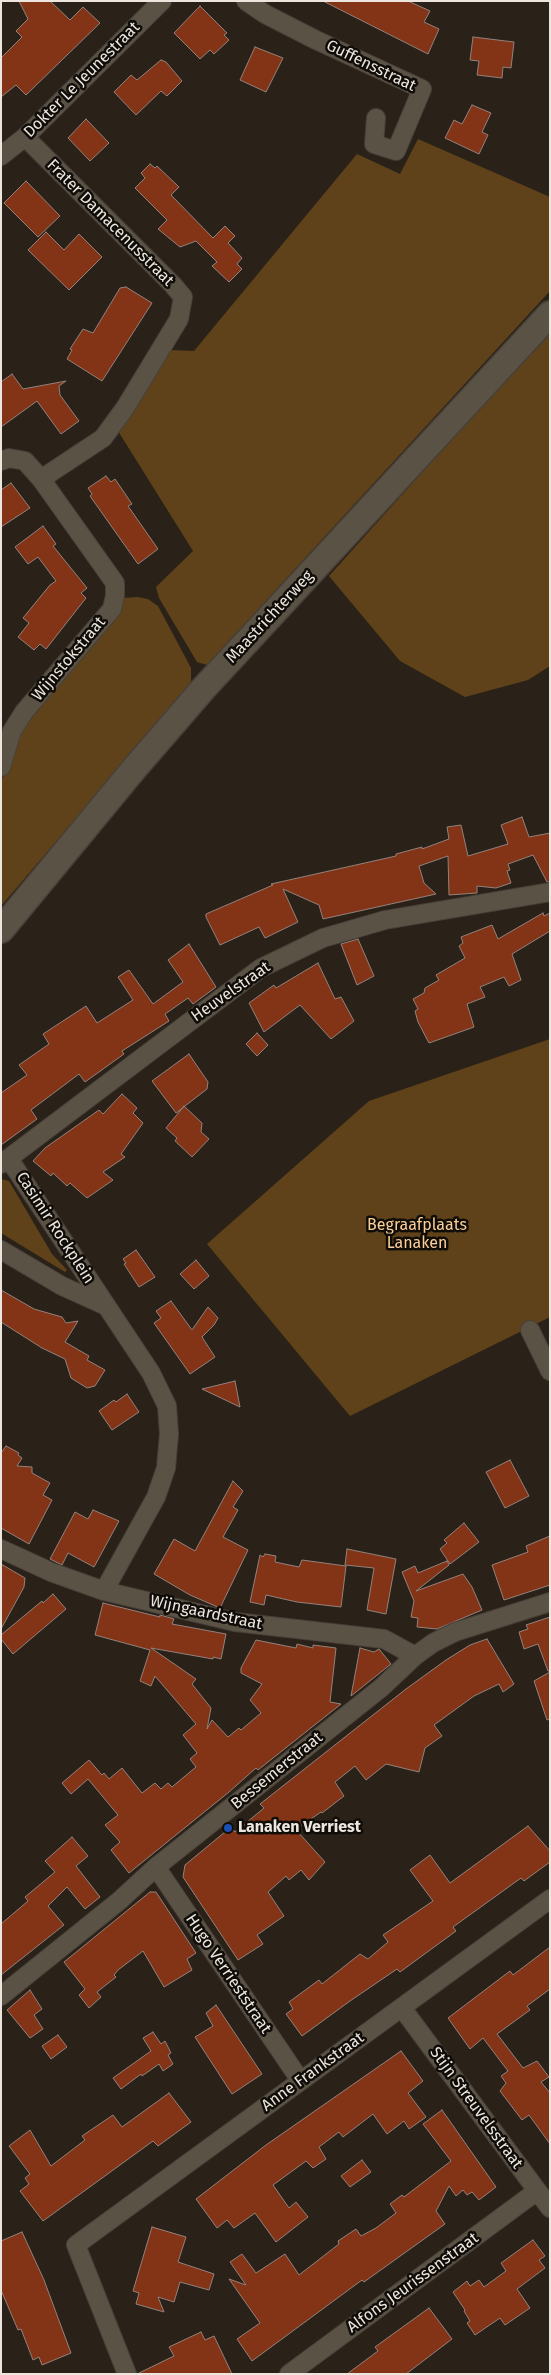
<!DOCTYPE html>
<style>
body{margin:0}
#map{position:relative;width:551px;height:2375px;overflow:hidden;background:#2a2218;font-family:"Fira Sans",sans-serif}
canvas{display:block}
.frame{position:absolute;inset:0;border:2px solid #ece6df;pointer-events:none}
</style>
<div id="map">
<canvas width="551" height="2375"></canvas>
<div class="frame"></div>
</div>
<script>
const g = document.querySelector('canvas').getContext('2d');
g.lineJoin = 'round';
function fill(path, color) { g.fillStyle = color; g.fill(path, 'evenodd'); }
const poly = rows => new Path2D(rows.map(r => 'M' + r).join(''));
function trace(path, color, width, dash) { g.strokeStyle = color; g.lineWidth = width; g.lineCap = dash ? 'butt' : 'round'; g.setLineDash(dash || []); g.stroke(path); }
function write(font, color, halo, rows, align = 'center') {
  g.font = font + ' "Fira Sans",sans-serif'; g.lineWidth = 5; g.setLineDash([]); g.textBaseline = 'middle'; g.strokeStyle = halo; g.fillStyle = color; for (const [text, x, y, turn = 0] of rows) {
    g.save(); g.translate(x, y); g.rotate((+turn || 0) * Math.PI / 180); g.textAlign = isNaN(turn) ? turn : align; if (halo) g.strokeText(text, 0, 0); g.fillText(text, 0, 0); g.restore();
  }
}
const green = poly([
 [418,139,550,197,550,291,207,665,197,662,159,598,156,587,193,551,118,431,171,350,194,351,357,154,400,174],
 [550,334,550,666,528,680,465,697,400,661,329,576,487,400],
 [137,597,148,599,158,606,191,668,191,684,1,906,1,780,10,767,21,733,26,723,123,598],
 [550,1039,550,1317,350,1416,207,1244,369,1101],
 [1,1179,9,1181,52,1254,67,1270,65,1272,1,1233]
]);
const building = poly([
 [19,1,50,1,70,20,83,7,100,23,26,95,16,85,1,97,1,58,22,37,16,31,28,19,19,1],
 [323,1,408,1,430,11,424,22,439,29,428,54,323,1],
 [200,6,227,33,224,35,229,40,214,54,210,50,200,59,174,33,200,6],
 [473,37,514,42,511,68,503,67,502,78,477,75,479,61,470,60,473,37],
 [255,47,283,58,266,92,240,80,255,47],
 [161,60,166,62,182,81,167,96,161,91,136,115,114,92,131,75,137,80,161,60],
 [472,105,491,113,482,132,488,135,479,154,445,138,454,120,462,124,472,105],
 [86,119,109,143,90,161,68,138,86,119],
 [150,164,155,168,157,166,179,187,171,195,213,238,225,226,235,236,228,243,242,258,237,264,242,269,229,282,212,266,217,262,196,241,180,247,158,229,167,220,135,188,145,178,141,173,150,164],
 [26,181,60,216,38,237,4,203,26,181],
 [46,232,64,250,79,234,102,257,69,290,28,250,46,232],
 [126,287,152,303,102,381,67,359,72,350,70,349,83,329,93,333,120,288,126,287],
 [12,374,23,389,66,381,59,386,60,395,79,421,61,434,37,401,1,427,1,382,12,374],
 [106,476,111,482,115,479,132,504,128,506,158,549,138,564,90,496,92,494,88,488,106,476],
 [11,483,30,508,1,527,1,490,11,483],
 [43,526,56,544,53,546,87,588,81,593,86,598,46,649,40,644,34,650,18,637,29,623,23,618,50,585,56,581,38,557,28,564,15,547,43,526],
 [522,817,529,837,550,833,550,882,547,882,533,855,508,864,510,870,507,871,511,883,496,888,477,886,477,893,449,895,448,856,419,866,424,883,436,894,323,919,319,905,283,889,298,922,265,938,259,927,220,945,206,917,206,914,273,885,271,884,396,856,396,854,422,847,422,849,449,839,447,827,461,825,468,856,508,844,501,825,522,817],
 [543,913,544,916,550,913,550,931,512,954,521,980,509,986,504,977,480,987,485,997,467,1004,474,1027,429,1043,418,1022,415,1011,418,1009,413,999,424,993,425,988,439,980,436,975,465,958,459,946,463,943,461,937,492,925,498,939,543,913],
 [358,939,374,976,357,985,341,944,358,939],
 [189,944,216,987,193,1004,188,998,165,1014,169,1021,122,1051,124,1054,85,1082,79,1074,31,1110,37,1119,1,1145,1,1093,27,1075,19,1065,49,1044,43,1034,86,1006,97,1023,133,1000,118,977,129,970,153,1004,183,982,168,960,189,944],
 [318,963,335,999,341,997,354,1021,331,1039,300,1005,264,1032,249,1003,274,985,276,988,318,963],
 [257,1033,268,1045,257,1056,246,1044,257,1033],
 [189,1054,208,1082,207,1089,176,1113,152,1081,189,1054],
 [122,1094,137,1108,133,1113,143,1123,121,1154,125,1157,103,1172,113,1180,87,1198,70,1183,67,1186,53,1173,51,1176,33,1161,45,1148,99,1110,103,1114,122,1094],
 [184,1106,202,1123,201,1132,209,1139,192,1157,175,1141,177,1138,166,1128,184,1106],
 [136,1250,155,1277,139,1287,124,1264,126,1263,123,1259,136,1250],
 [196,1260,209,1276,194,1289,180,1274,196,1260],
 [1,1290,34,1309,62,1317,66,1323,78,1321,65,1342,89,1356,87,1360,105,1370,95,1386,87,1388,71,1378,65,1359,42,1348,1,1322,1,1290],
 [171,1301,192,1330,208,1307,218,1318,214,1325,202,1337,215,1357,190,1374,154,1323,161,1318,156,1311,171,1301],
 [235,1381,240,1407,202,1389,235,1381],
 [127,1394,139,1412,112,1430,99,1411,114,1400,116,1402,127,1394],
 [6,1446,19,1453,18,1455,22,1458,17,1466,32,1467,32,1473,50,1483,43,1495,52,1500,29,1544,1,1528,1,1453,6,1446],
 [510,1460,529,1496,505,1508,486,1472,510,1460],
 [233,1481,243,1491,233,1507,238,1510,223,1537,248,1550,220,1608,190,1595,154,1574,174,1539,195,1551,233,1481],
 [93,1510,119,1521,94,1567,68,1553,62,1565,50,1559,75,1512,88,1519,93,1510],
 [464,1523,479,1542,450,1564,440,1549,447,1543,444,1540,464,1523],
 [550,1536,550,1585,504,1600,492,1565,528,1552,526,1546,550,1536],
 [347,1549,396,1559,386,1614,367,1610,374,1568,345,1565,347,1549],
 [265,1554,276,1556,275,1562,299,1567,302,1560,346,1566,341,1607,297,1602,266,1595,264,1605,250,1602,260,1555,263,1557,265,1554],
 [447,1561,449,1565,416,1591,463,1574,472,1587,482,1610,437,1629,417,1627,418,1618,411,1617,414,1601,402,1572,415,1566,418,1573,447,1561],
 [1,1564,25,1578,24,1587,1,1629,1,1564],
 [53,1594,66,1609,13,1654,1,1639,1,1635,42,1601,43,1603,53,1594],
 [103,1603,160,1617,160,1615,171,1618,174,1619,172,1624,226,1634,221,1659,213,1657,213,1659,151,1648,196,1679,192,1684,211,1708,207,1729,212,1720,228,1737,239,1728,241,1730,261,1713,250,1700,262,1684,241,1673,241,1668,256,1640,296,1648,297,1644,313,1648,313,1645,336,1648,330,1702,341,1704,258,1770,256,1768,229,1792,129,1873,111,1850,120,1842,105,1825,118,1815,88,1779,71,1794,62,1783,89,1760,102,1775,104,1773,109,1779,122,1768,142,1793,155,1783,161,1789,168,1783,172,1787,196,1767,190,1759,197,1753,183,1735,196,1724,155,1676,151,1686,140,1681,150,1650,95,1635,103,1603],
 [550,1617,550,1671,548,1671,538,1644,524,1649,519,1632,528,1629,526,1625,550,1617],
 [487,1639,514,1684,503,1692,499,1684,474,1696,434,1725,442,1736,425,1748,419,1772,386,1764,366,1780,355,1766,335,1782,344,1796,322,1813,321,1812,298,1828,298,1832,325,1862,309,1880,301,1870,289,1880,286,1876,268,1892,284,1916,257,1935,263,1944,238,1960,183,1877,185,1865,231,1827,235,1832,264,1808,260,1804,406,1689,446,1660,470,1645,487,1639],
 [360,1648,374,1652,379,1649,391,1664,351,1696,360,1648],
 [550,1672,550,1719,547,1720,534,1681,550,1672],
 [528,1826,550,1851,550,1862,524,1881,521,1878,453,1927,456,1931,400,1972,397,1969,350,2001,302,2036,286,2014,293,2009,289,2002,319,1980,322,1984,360,1954,368,1959,388,1942,383,1935,433,1901,410,1870,430,1855,450,1883,528,1826],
 [72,1837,88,1856,76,1866,100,1897,85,1909,67,1887,48,1906,64,1925,1,1975,1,1924,28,1901,25,1897,55,1872,45,1861,72,1837],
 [150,1892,156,1892,196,1953,187,1959,192,1970,164,1987,143,1951,118,1970,114,1975,116,1977,97,1992,101,1997,89,2008,79,1995,85,1989,64,1962,150,1892],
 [550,1947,550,1989,527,2006,530,2010,497,2034,523,2068,537,2061,549,2077,541,2082,550,2093,550,2144,529,2115,522,2120,500,2091,506,2083,501,2076,508,2071,483,2038,470,2049,448,2018,510,1971,513,1975,550,1947],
 [30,1990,42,2009,34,2015,43,2029,30,2038,7,2010,30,1990],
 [216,2005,262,2074,232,2094,195,2037,213,2026,206,2013,216,2005],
 [153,2032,161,2044,165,2041,171,2053,168,2055,173,2064,163,2071,159,2064,142,2076,141,2074,121,2089,113,2078,151,2051,143,2038,153,2032],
 [58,2035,67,2047,51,2059,42,2046,58,2035],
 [401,2051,423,2081,408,2093,426,2117,409,2129,404,2121,387,2134,373,2114,343,2137,339,2132,319,2147,326,2159,313,2168,306,2161,273,2185,289,2208,296,2202,308,2217,276,2242,255,2213,234,2228,227,2220,217,2228,196,2199,266,2145,401,2051],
 [169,2093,191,2122,158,2146,153,2141,43,2221,20,2191,29,2184,25,2178,30,2174,9,2146,30,2130,51,2166,85,2140,82,2136,113,2115,122,2127,169,2093],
 [442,2110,496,2187,479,2200,472,2192,467,2195,463,2190,456,2196,449,2186,436,2211,445,2224,364,2282,362,2280,252,2361,237,2339,260,2323,229,2279,246,2285,230,2262,242,2254,256,2273,285,2254,299,2275,339,2244,338,2241,356,2229,361,2236,376,2228,396,2213,390,2204,402,2195,404,2197,451,2161,423,2124,442,2110],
 [362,2160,371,2172,350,2187,341,2176,362,2160],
 [152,2227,186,2237,178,2262,214,2274,209,2290,180,2282,174,2302,158,2297,164,2312,136,2304,139,2293,133,2291,152,2227],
 [22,2232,44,2280,71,2353,42,2365,39,2357,33,2360,21,2329,18,2330,1,2290,1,2241,22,2232],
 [533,2240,545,2256,539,2260,545,2268,517,2289,530,2308,505,2325,500,2318,475,2335,467,2323,470,2321,464,2311,465,2310,453,2292,467,2281,470,2286,479,2280,484,2287,506,2271,501,2263,533,2240],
 [429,2308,452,2339,406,2374,347,2374,378,2351,375,2347,429,2308],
 [201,2332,205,2340,214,2336,232,2374,137,2374,174,2356,169,2347,201,2332]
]);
const minor = poly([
 [246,1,265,14,316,40,422,89,396,151,374,144,376,118],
 [25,137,173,285,183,297,179,319,125,408,103,438,41,479],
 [1,156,25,137,162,1],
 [1,461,9,458,25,461,41,479,115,583,115,596,112,609,24,712,12,731,1,767],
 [9,1159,151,1373,167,1406,169,1434,166,1468,156,1497,104,1591],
 [1,1164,261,968,323,938,385,920,550,892],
 [1,1250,62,1286,104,1305],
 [530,1330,550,1371],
 [1,1549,51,1572,104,1591,235,1622,384,1639,415,1656],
 [156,1867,300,2080],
 [1,1996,119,1901,156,1867,381,1688,415,1656,433,1643,455,1632,550,1602],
 [402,2008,550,2208],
 [127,2374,76,2245,550,1899],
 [289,2374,537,2191]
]);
const secondary = poly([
 [1,930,133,770,203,689,550,314]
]);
const markers = [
 [228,1828,5,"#1a4fb4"]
];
const streetNames = [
 ["Guffensstraat",371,66,26],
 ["Dokter Le Jeunestraat",82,80,-45],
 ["Frater Damacenusstraat",110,223,45],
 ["Maastrichterweg",270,617,-47],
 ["Wijnstokstraat",69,659,-50],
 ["Heuvelstraat",231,992,-35],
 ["Casimir Rockplein",55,1228,57],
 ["Wijngaardstraat",206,1613,12],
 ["Bessemerstraat",277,1771,-39],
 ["Hugo Verrieststraat",228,1974,56],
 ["Anne Frankstraat",313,2072,-36],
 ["Stijn Streuvelsstraat",476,2108,54],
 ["Alfons Jeurissenstraat",413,2283,-36]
];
const parkNames = [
 ["Begraafplaats",417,1226],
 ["Lanaken",417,1244]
];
const poiNames = [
 ["Lanaken Verriest",238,1828]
];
fill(green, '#5f421a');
fill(building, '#833417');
trace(building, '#93827d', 1);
trace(minor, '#474039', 20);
trace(secondary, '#474039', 28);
trace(minor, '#5b5246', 18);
trace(secondary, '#5b5246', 25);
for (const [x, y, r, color] of markers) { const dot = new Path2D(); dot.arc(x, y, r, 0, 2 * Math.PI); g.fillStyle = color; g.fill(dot); trace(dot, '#100c08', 2); }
write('16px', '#ece6df', '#100c08', streetNames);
write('16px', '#fccf97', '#100c08', parkNames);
write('bold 16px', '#ece6df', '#100c08', poiNames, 'left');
</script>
